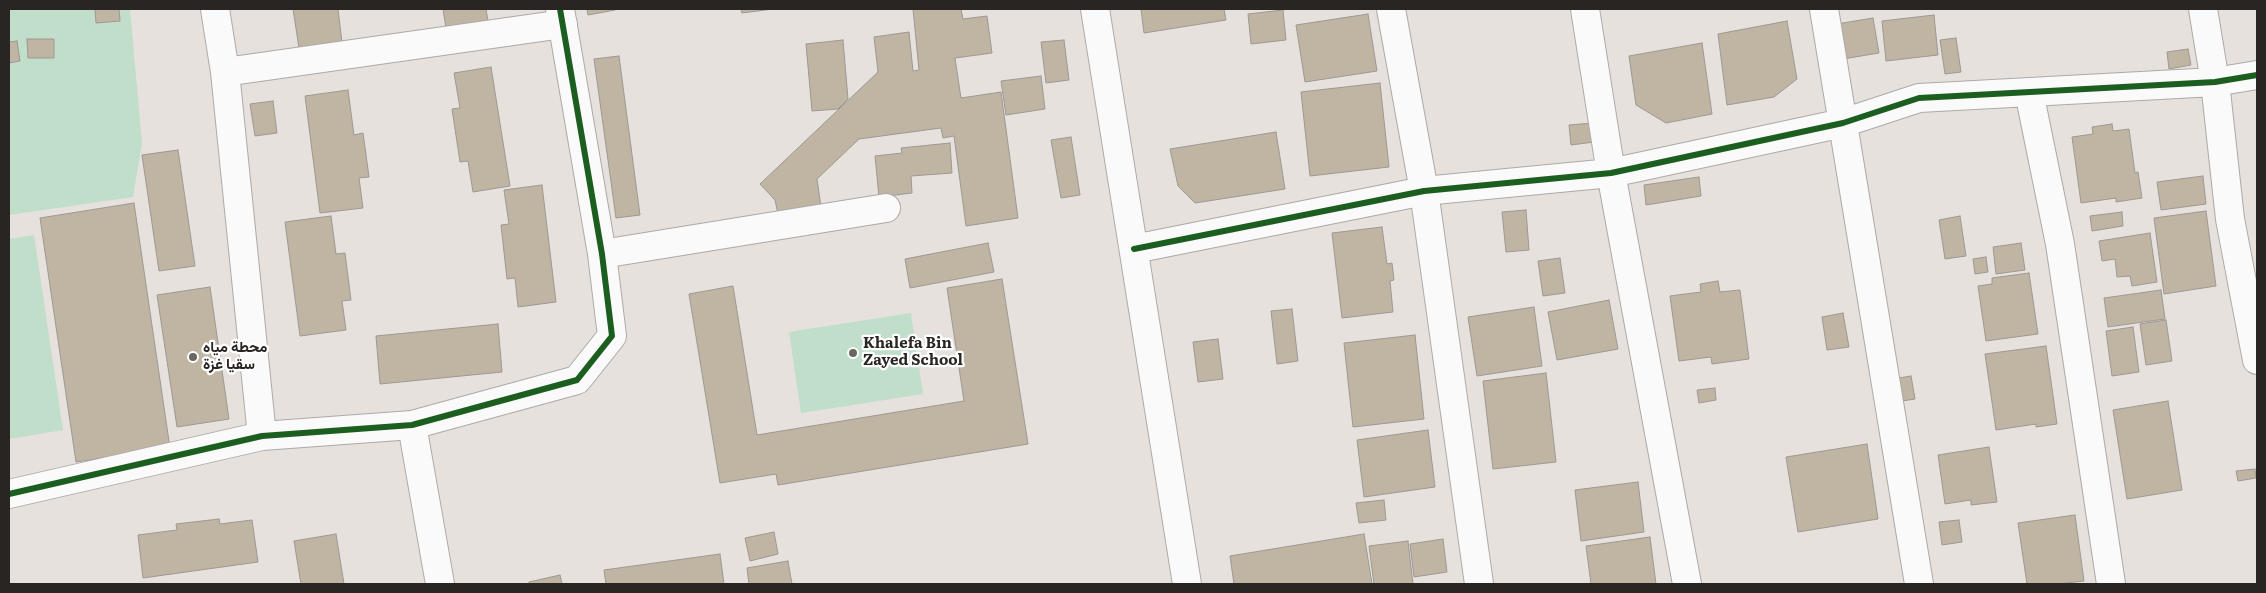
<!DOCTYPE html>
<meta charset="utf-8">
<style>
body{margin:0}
#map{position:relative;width:2266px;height:593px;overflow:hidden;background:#e6e1dc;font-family:Literata,serif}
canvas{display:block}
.frame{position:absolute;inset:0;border:10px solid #282522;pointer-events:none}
</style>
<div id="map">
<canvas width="2266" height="593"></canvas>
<div class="frame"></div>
</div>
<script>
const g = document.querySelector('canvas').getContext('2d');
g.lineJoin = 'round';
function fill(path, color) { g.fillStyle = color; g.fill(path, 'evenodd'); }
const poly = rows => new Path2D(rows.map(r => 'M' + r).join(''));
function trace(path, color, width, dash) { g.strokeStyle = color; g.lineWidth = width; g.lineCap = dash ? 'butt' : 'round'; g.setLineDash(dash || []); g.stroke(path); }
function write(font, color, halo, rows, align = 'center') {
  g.font = font + ' Literata,Vazirmatn,serif'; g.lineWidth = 4.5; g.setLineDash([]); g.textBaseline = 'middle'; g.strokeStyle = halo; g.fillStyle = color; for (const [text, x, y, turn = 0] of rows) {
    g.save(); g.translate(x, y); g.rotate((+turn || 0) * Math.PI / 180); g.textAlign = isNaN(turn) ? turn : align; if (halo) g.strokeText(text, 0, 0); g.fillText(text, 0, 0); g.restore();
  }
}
const green = poly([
 [9,9,130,9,142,143,133,197,9,215],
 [34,235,63,430,9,439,9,239],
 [911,313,923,394,801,413,789,332]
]);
const building = poly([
 [95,9,119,9,120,21,96,23,95,9],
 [293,9,338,9,342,42,299,48,293,9],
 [443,9,486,9,488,21,446,28,443,9],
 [587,9,615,9,615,10,588,15,587,9],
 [741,9,773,9,742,13,741,9],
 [913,9,961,9,963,19,987,16,992,53,955,58,961,98,1001,92,1018,218,966,226,954,136,943,138,941,128,859,139,817,179,821,207,778,214,775,200,760,184,878,72,874,37,909,32,913,71,919,70,913,9],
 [1141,9,1224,9,1226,20,1144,33,1141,9],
 [1283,10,1286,40,1251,44,1248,14,1283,10],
 [1368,14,1377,71,1305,82,1296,25,1368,14],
 [1934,15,1938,55,1886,61,1882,21,1934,15],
 [1873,18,1879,53,1843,59,1837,24,1873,18],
 [1787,21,1797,79,1774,97,1727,105,1718,34,1787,21],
 [1956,38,1961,72,1945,74,1940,40,1956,38],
 [27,39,54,39,54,58,28,58,27,39],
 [843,40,848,99,838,109,812,111,806,44,843,40],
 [1064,40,1069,80,1046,83,1041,42,1064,40],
 [17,41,20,61,9,63,9,42,17,41],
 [1702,43,1712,114,1666,123,1636,105,1629,56,1702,43],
 [2188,49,2191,65,2169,69,2167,52,2188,49],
 [619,56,640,215,616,218,594,59,619,56],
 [491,67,510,186,473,192,468,161,460,162,452,109,460,108,454,73,491,67],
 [1041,76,1045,109,1006,115,1001,81,1041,76],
 [1380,83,1389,167,1310,176,1301,92,1380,83],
 [348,90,354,135,363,133,369,177,359,178,363,208,320,213,305,96,348,90],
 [273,101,277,133,255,136,250,104,273,101],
 [1593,123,1594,142,1571,145,1569,125,1593,123],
 [2112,124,2113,131,2129,129,2135,173,2138,172,2142,198,2116,202,2116,198,2081,203,2072,137,2093,134,2092,127,2112,124],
 [1276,132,1285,189,1195,203,1178,186,1170,149,1276,132],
 [1071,137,1080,195,1061,198,1051,140,1071,137],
 [950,143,952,173,911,176,912,193,879,197,875,156,902,153,901,148,950,143],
 [178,150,195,266,159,271,142,155,178,150],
 [2203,176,2206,204,2161,210,2157,182,2203,176],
 [1699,177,1701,196,1646,205,1644,185,1699,177],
 [542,185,556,302,518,307,515,278,507,279,501,225,509,224,504,190,542,185],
 [134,203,170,448,76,462,40,218,134,203],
 [1526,210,1529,250,1506,252,1502,212,1526,210],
 [2206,211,2216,286,2164,294,2154,218,2206,211],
 [2122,212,2123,226,2092,231,2090,216,2122,212],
 [331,216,336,254,345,253,351,300,342,301,346,330,300,336,285,222,331,216],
 [1960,216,1966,256,1945,259,1939,220,1960,216],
 [1382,227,1387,264,1392,263,1394,280,1390,281,1393,312,1342,318,1332,233,1382,227],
 [2150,233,2157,282,2132,286,2130,276,2117,277,2115,259,2102,261,2099,241,2150,233],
 [988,243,994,272,910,288,905,259,988,243],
 [2021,243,2025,270,1996,274,1993,247,2021,243],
 [1986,257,1988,272,1975,274,1973,259,1986,257],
 [1560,258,1565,293,1543,296,1538,261,1560,258],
 [2029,273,2038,334,1986,341,1978,286,1992,284,1992,278,2029,273],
 [1002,279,1028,444,778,485,776,474,720,483,689,294,733,286,757,435,964,401,947,288,1002,279],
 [1718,281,1720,292,1740,290,1749,359,1712,364,1711,357,1679,361,1670,296,1701,292,1700,284,1718,281],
 [210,287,229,419,177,427,157,295,210,287],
 [2161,290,2165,319,2108,327,2104,298,2161,290],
 [1609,300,1618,349,1557,360,1548,312,1609,300],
 [1534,307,1542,366,1477,376,1468,317,1534,307],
 [1292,309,1298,361,1277,364,1271,311,1292,309],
 [1843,313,1849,347,1827,350,1822,317,1843,313],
 [2166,320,2172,361,2146,365,2140,324,2166,320],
 [498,324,502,372,380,384,376,336,498,324],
 [2133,327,2139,372,2112,376,2106,331,2133,327],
 [1415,335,1424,419,1353,427,1344,343,1415,335],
 [1218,339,1223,379,1198,382,1193,342,1218,339],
 [2046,346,2057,424,2036,427,2036,424,1996,430,1985,354,2046,346],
 [1546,373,1556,462,1493,469,1483,381,1546,373],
 [1911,376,1915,399,1902,401,1899,378,1911,376],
 [1715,388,1716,400,1699,403,1697,390,1715,388],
 [2168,401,2182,490,2127,499,2113,410,2168,401],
 [1428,430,1435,487,1364,497,1357,440,1428,430],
 [1867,444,1878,519,1798,532,1786,457,1867,444],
 [1989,447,1997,502,1971,505,1971,500,1945,504,1938,455,1989,447],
 [2255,469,2256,478,2238,481,2236,471,2255,469],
 [1638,482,1644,532,1581,541,1575,490,1638,482],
 [1384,500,1386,520,1359,523,1356,503,1384,500],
 [2075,515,2084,581,2058,584,2027,584,2018,523,2075,515],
 [219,519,220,524,252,520,258,562,143,578,138,535,177,530,176,524,219,519],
 [1959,520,1962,542,1942,545,1939,522,1959,520],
 [774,532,778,554,750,561,745,538,774,532],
 [336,534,344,584,301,584,294,541,336,534],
 [1364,534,1372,584,1234,584,1230,556,1364,534],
 [1650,537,1656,584,1591,584,1586,546,1650,537],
 [1443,539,1447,572,1414,577,1410,544,1443,539],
 [1408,541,1413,584,1374,584,1369,546,1408,541],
 [720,554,724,584,606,584,604,570,720,554],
 [788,561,792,584,749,584,747,568,788,561],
 [560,575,562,584,529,584,529,582,560,575]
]);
const minor = poly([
 [215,9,225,72,262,436],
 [1095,9,1187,584],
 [1391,9,1424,191,1479,584],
 [1585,9,1611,173,1687,584],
 [1824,9,1919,584],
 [2203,9,2215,82,2230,219,2257,360],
 [225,72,563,24],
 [2029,92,2060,244,2111,584],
 [1134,249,1424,191,1611,173,1843,123,1919,98,2215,82,2257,75],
 [602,254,886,208],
 [412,425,440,584],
 [9,494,262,436,412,425,577,380,612,336,602,254,560,9]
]);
const cycleway = poly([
 [1134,249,1424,191,1611,173,1843,123,1919,98,2215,82,2257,75],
 [9,494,262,436,412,425,577,380,612,336,602,254,560,9]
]);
const markers = [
 [853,353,5,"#6a6763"],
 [193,357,5,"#6a6763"]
];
const poiNames = [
 ["Khalefa Bin",863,344],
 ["Zayed School",863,361],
 ["محطة مياه",203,348],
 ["سقيا غزة",203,365]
];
fill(green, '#c0dec9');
fill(building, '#c0b5a3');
trace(building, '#9c9894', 1);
trace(minor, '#ada9a6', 30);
trace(minor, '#fbfafa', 28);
trace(cycleway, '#1b5e20', 6);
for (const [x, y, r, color] of markers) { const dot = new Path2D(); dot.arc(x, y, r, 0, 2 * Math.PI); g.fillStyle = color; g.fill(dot); trace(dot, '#fff', 2); }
write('bold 15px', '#282522', '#fff', poiNames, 'left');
</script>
